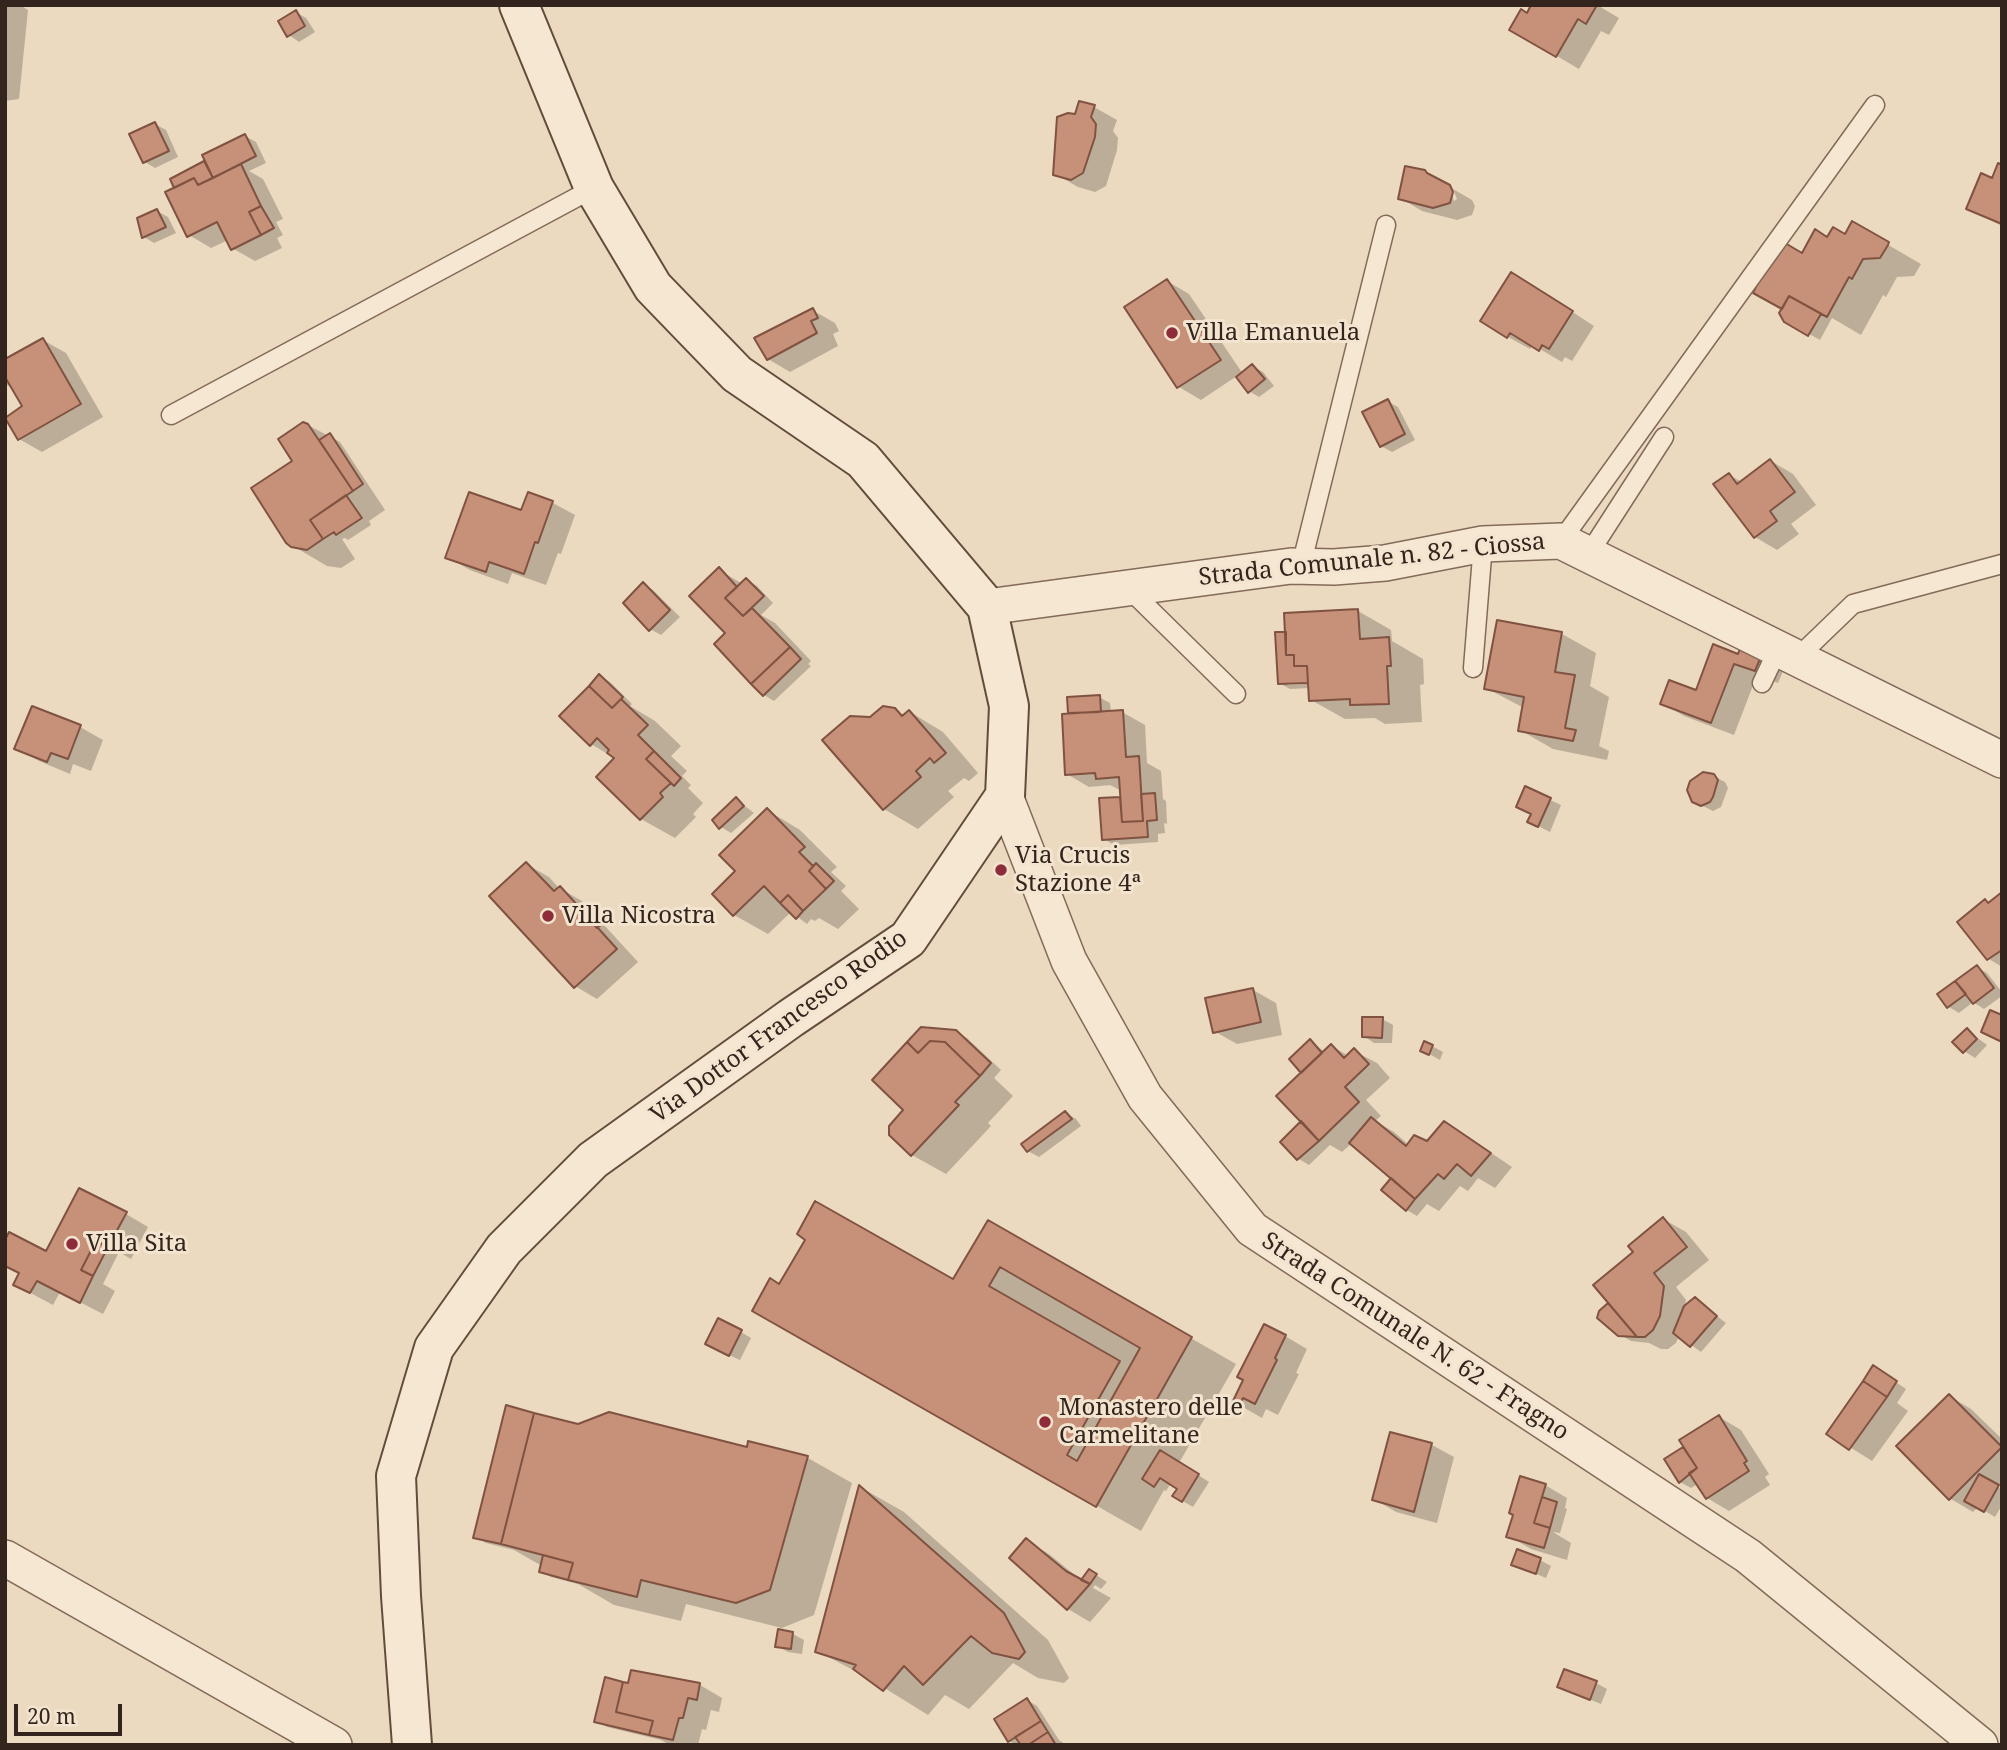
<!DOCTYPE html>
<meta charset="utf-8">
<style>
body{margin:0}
#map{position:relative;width:2007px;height:1750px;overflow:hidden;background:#ebd9c0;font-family:"Noto Serif",serif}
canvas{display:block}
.frame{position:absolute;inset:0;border:7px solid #33251d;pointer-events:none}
.scale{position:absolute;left:14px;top:1704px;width:108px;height:32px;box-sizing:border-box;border:4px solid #33251d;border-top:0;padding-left:9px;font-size:21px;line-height:24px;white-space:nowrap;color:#33251d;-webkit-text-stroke:5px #f3e4cf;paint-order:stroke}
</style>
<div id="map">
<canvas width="2007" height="1750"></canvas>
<div class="frame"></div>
<div class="scale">20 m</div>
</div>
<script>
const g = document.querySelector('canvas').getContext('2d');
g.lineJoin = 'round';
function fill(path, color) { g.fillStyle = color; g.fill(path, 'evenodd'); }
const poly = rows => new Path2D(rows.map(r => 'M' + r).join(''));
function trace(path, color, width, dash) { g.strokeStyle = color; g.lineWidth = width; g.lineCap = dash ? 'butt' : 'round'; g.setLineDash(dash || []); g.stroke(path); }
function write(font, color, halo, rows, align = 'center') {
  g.font = font + ' "Noto Serif",serif'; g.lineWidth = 6; g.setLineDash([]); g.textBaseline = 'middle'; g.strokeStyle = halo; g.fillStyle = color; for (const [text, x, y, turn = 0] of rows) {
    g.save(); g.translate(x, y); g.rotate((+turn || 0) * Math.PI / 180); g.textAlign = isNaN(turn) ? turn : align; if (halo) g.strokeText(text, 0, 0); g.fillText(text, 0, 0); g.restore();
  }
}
const shadow = poly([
 [5,5,20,5,28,10,19,99,5,101],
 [1533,5,1597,5,1619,18,1609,35,1601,31,1579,69,1511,29,1528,15],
 [296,12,306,18,315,32,299,42,289,35],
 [1094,107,1117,120,1113,131,1118,138,1117,150,1106,186,1095,192,1078,187,1055,174,1077,116],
 [155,124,166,130,178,157,155,168,145,162],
 [245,136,256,142,266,163,249,171,263,179,283,219,276,222,283,235,277,238,282,248,255,261,232,248,228,240,211,248,189,235,178,188,172,179,206,162],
 [2002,167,2002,226,1968,209],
 [1449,186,1454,201,1457,199,1453,189,1472,200,1475,206,1472,215,1457,220,1422,211,1400,198],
 [157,211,168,217,176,233,154,243,144,237],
 [1852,224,1921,264,1914,276,1897,277,1886,297,1883,295,1861,335,1832,318,1820,340,1786,321,1781,313,1803,255,1828,239,1845,236],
 [1167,281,1189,294,1243,374,1252,366,1263,372,1274,386,1259,397,1249,391,1237,376,1201,400,1179,387],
 [1534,287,1594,326,1572,361,1565,357,1562,362,1533,345,1530,349,1508,337],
 [812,310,835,323,839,331,833,334,838,346,790,372,768,359],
 [43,340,66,353,103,417,42,452,19,439,24,407,14,389,5,384,5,361],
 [1387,401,1398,407,1415,440,1392,452,1381,446],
 [308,425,340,442,385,510,369,521,371,525,348,540,345,538,342,539,355,559,341,568,327,566,293,546,294,461],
 [1771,461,1793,474,1816,505,1791,524,1799,534,1777,550,1755,537,1729,475,1742,482],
 [529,494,553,503,575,515,561,554,558,553,546,585,512,573,508,584,470,570,447,557,522,512],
 [719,570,741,583,747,580,757,586,773,603,761,615,775,623,811,661,808,664,811,666,774,701,764,695,727,634],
 [643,584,653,590,680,617,661,635,650,629],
 [1358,611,1391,630,1392,641,1423,659,1424,684,1420,685,1422,722,1385,724,1375,718,1345,719,1311,700,1310,688,1290,689,1279,683,1287,634],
 [1317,680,1317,684,1288,685,1288,681],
 [1499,622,1562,634,1596,653,1590,686,1609,697,1599,746,1609,751,1607,760,1553,749,1520,730,1524,708,1486,688],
 [1743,646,1784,669,1778,683,1757,675,1734,735,1684,716,1662,703,1697,692,1739,656],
 [600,676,610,682,632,704,630,706,655,721,681,746,671,756,687,771,682,776,691,785,688,788,703,803,693,814,696,817,675,838,641,819,598,777,616,759,591,744],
 [1099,697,1110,703,1111,713,1122,712,1145,725,1147,763,1161,771,1163,799,1166,801,1167,824,1164,823,1165,833,1158,834,1158,842,1114,845,1104,839,1101,800,1122,798,1122,791,1110,785,1089,787,1067,774,1074,715,1070,712],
 [33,708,80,727,103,740,91,771,73,764,70,774,39,761,17,749],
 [895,710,905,716,910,712,943,732,978,773,969,781,964,778,948,791,954,797,918,829,884,809,825,740],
 [1713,776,1725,782,1728,788,1721,807,1713,811,1693,801],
 [1526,789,1561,805,1550,832,1530,822,1533,814],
 [736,799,754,813,731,833,721,827],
 [767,810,800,830,837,867,831,872,846,886,841,891,859,909,838,929,819,918,815,921,811,919,807,924,791,912,768,934,734,915,738,871],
 [526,864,549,877,559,888,582,901,638,962,597,999,575,986],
 [2002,894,2002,967,1989,959,1959,922,1985,901,1990,904],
 [1977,967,1987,973,2002,992,2002,996,1984,1009,1973,1002,1959,1013,1949,1007,1940,995],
 [1253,990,1276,1003,1282,1035,1237,1044,1214,1031],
 [1382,1019,1393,1025,1392,1043,1374,1043,1364,1036],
 [1967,1030,1987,1045,1975,1058,1964,1051],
 [955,1032,967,1038,1001,1070,994,1078,1013,1096,988,1123,991,1126,946,1174,912,1155],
 [1310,1041,1325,1052,1331,1046,1349,1056,1354,1051,1377,1063,1390,1078,1366,1100,1381,1116,1375,1121,1394,1132,1409,1145,1466,1136,1512,1167,1495,1188,1478,1178,1468,1191,1460,1186,1439,1211,1427,1204,1417,1216,1407,1210,1393,1178,1352,1143,1342,1152,1330,1145,1309,1165,1299,1159,1282,1142,1303,1122,1303,1073],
 [1432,1046,1443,1052,1440,1060,1422,1050],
 [1066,1113,1076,1119,1081,1126,1039,1157,1028,1151],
 [126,1214,148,1227,131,1259,119,1252,103,1284,115,1291,103,1314,60,1292,53,1305,38,1297,15,1284,21,1274,5,1265,47,1253],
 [1663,1219,1686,1232,1709,1260,1676,1287,1686,1300,1685,1308,1695,1299,1726,1323,1701,1352,1679,1336,1676,1343,1668,1349,1661,1349,1649,1343,1631,1341,1619,1334,1608,1306,1616,1310,1636,1253],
 [988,1222,1236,1364,1179,1463,1209,1482,1193,1507,1174,1496,1179,1488,1171,1483,1166,1491,1164,1490,1141,1531,754,1311,780,1286,953,1281],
 [741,1332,751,1338,740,1360,718,1350],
 [1285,1336,1307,1349,1296,1373,1299,1374,1278,1415,1266,1409,1262,1418,1234,1402],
 [1884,1374,1906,1389,1897,1403,1908,1411,1872,1461,1829,1434],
 [1949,1396,1971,1409,2002,1439,2002,1483,1998,1487,2002,1489,2002,1505,1995,1517,1978,1507,1973,1512,1951,1499,1899,1446],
 [1719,1417,1741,1430,1769,1474,1765,1477,1770,1485,1729,1511,1707,1498,1698,1484,1691,1488,1680,1482,1666,1459,1686,1447],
 [578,1425,748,1449,749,1443,808,1458,852,1483,814,1615,782,1628,686,1604,681,1621,614,1605,578,1584,551,1577,541,1571,542,1566,514,1550,486,1543,475,1537],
 [1391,1434,1432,1445,1454,1457,1437,1523,1396,1512,1374,1499],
 [1545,1485,1567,1498,1565,1508,1567,1509,1560,1533,1553,1532,1571,1543,1567,1560,1531,1549,1509,1536],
 [860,1487,904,1512,1048,1640,1069,1678,1064,1683,1038,1678,1013,1663,969,1709,945,1695,928,1715,870,1679,817,1651],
 [1026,1541,1049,1554,1082,1581,1090,1571,1107,1582,1101,1589,1095,1585,1093,1588,1111,1598,1090,1622,1068,1609],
 [1540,1560,1551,1566,1546,1578,1513,1564],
 [779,1632,793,1634,804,1640,802,1654,788,1652,777,1646],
 [632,1672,700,1685,722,1698,719,1712,711,1710,706,1730,702,1729,698,1745,670,1745,661,1740,607,1727,596,1721,630,1685],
 [1596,1683,1607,1689,1601,1704,1559,1687],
 [1027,1700,1037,1706,1059,1740,1066,1745,1016,1745,1009,1741]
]);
const building = poly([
 [1531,5,1597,5,1586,24,1578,19,1556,57,1509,30,1521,9,1527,13,1531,5],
 [296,10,305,26,287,37,278,21,296,10],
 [1079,101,1095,105,1091,117,1096,124,1095,137,1083,173,1071,180,1053,175,1057,117,1068,113,1075,114,1079,101],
 [155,122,169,151,143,163,129,134,155,122],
 [245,134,256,156,213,178,202,155,245,134],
 [204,161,213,178,198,185,194,178,174,188,170,179,204,161],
 [1998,163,2002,165,2002,224,1966,209,1981,173,1992,178,1998,163],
 [241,164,261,206,249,212,261,235,231,250,217,222,187,237,165,192,194,178,198,185,241,164],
 [1405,166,1425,170,1427,173,1450,185,1453,192,1450,203,1433,208,1398,199,1405,166],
 [261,206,274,228,261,235,249,212,261,206],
 [157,209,166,227,142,238,137,218,157,209],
 [1852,221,1889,242,1888,245,1880,258,1863,259,1852,279,1849,277,1827,317,1789,296,1782,309,1753,293,1764,270,1785,243,1802,253,1815,229,1827,237,1833,227,1845,234,1852,221],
 [1511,272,1573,311,1549,349,1542,345,1539,351,1510,333,1507,338,1480,321,1511,272],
 [1167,279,1221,360,1177,388,1124,307,1167,279],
 [1789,296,1821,314,1808,336,1784,322,1779,313,1789,296],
 [813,308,818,318,811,321,817,333,767,360,754,338,813,308],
 [43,338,81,404,18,440,5,418,22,406,5,377,5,359,43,338],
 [1252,364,1265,379,1248,393,1236,377,1252,364],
 [1388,399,1405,434,1380,447,1362,412,1388,399],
 [303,422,308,424,353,491,310,520,323,539,307,550,291,547,286,543,251,488,292,461,278,439,303,422],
 [330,433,363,484,353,491,319,440,330,433],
 [1770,459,1795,492,1770,511,1777,521,1754,538,1713,484,1729,473,1737,484,1770,459],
 [469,492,521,510,528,492,553,501,538,543,535,542,524,574,489,562,486,572,445,558,469,492],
 [346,495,362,518,336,535,334,532,323,539,310,520,346,495],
 [719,567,737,587,725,598,743,616,752,608,790,647,751,684,714,644,725,633,689,596,719,567],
 [746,578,764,596,743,616,725,598,746,578],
 [643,582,670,610,649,631,623,603,643,582],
 [1358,609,1360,639,1389,637,1391,666,1387,666,1389,704,1350,705,1350,699,1309,701,1307,666,1294,666,1294,655,1286,655,1284,613,1358,609],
 [1497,620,1562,632,1555,672,1575,675,1565,728,1576,730,1573,741,1518,731,1524,697,1484,689,1497,620],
 [1275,632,1286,632,1286,655,1294,655,1294,666,1307,666,1308,683,1278,684,1275,632],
 [1742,643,1762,654,1755,671,1734,664,1711,723,1660,704,1669,680,1696,690,1713,644,1738,654,1742,643],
 [790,647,801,659,763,696,751,684,790,647],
 [599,674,623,697,612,708,589,686,599,674],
 [589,686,612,708,621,699,648,725,638,735,654,751,646,759,671,783,660,793,663,797,640,820,596,777,614,758,607,753,609,750,597,738,590,746,559,716,589,686],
 [1100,695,1101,712,1068,713,1067,697,1100,695],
 [32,706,81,725,68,759,51,753,47,762,14,749,32,706],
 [883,706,895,708,902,716,909,710,946,753,934,763,930,758,916,771,921,777,883,810,822,740,850,716,870,717,883,706],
 [1123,710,1126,757,1139,756,1143,821,1122,822,1119,777,1096,779,1095,773,1065,775,1062,714,1123,710],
 [654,751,681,778,674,786,646,759,654,751],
 [1703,772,1714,774,1718,780,1713,797,1710,802,1701,806,1692,802,1687,790,1690,781,1703,772],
 [1525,786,1551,798,1538,827,1527,822,1531,814,1516,807,1525,786],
 [1155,793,1157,820,1147,821,1148,837,1102,840,1099,798,1120,797,1122,822,1143,821,1141,794,1155,793],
 [736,797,744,806,719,829,712,820,736,797],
 [767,808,805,847,799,852,813,866,809,871,826,889,803,911,788,895,780,903,764,886,733,916,712,894,735,871,719,855,767,808],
 [526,862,554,891,560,886,617,949,574,988,489,896,526,862],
 [816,863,834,881,826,889,809,871,816,863],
 [2002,892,2002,950,1987,960,1957,922,1985,899,1988,903,2002,892],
 [788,895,803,911,796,919,780,903,788,895],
 [576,904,581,904,601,925,597,928,576,904],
 [1977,965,1994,988,1973,1004,1955,981,1977,965],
 [1955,981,1966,994,1947,1008,1937,994,1955,981],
 [1253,988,1261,1022,1213,1033,1205,998,1253,988],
 [1990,1010,2002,1015,2002,1042,1981,1032,1990,1010],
 [1362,1017,1383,1017,1382,1038,1362,1037,1362,1017],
 [921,1027,956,1030,991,1063,980,1076,945,1042,930,1041,918,1053,907,1042,921,1027],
 [1967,1028,1977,1039,1963,1053,1952,1042,1967,1028],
 [1310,1039,1322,1053,1301,1073,1289,1059,1310,1039],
 [930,1041,945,1042,980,1076,955,1102,959,1105,911,1156,889,1135,889,1126,903,1110,872,1080,907,1042,918,1053,930,1041],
 [1424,1041,1433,1045,1429,1055,1420,1051,1424,1041],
 [1331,1044,1344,1058,1354,1048,1369,1064,1345,1087,1359,1102,1319,1141,1276,1096,1331,1044],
 [1065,1111,1072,1119,1027,1152,1021,1144,1065,1111],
 [1371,1117,1406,1146,1414,1135,1427,1141,1444,1121,1491,1153,1471,1176,1457,1164,1444,1179,1438,1174,1415,1199,1349,1143,1371,1117],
 [1301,1121,1319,1141,1297,1160,1280,1142,1301,1121],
 [1391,1178,1415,1199,1406,1211,1381,1190,1391,1178],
 [79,1188,127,1212,108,1247,96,1241,81,1270,93,1276,80,1303,37,1281,30,1293,13,1285,19,1273,5,1266,5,1240,9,1232,46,1251,79,1188],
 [815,1201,953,1279,988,1220,1192,1337,1096,1507,752,1311,770,1278,779,1284,805,1240,797,1234,815,1201],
 [1663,1217,1687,1247,1654,1273,1664,1286,1660,1316,1653,1330,1645,1337,1637,1337,1593,1285,1633,1252,1628,1246,1663,1217],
 [96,1241,108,1247,93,1276,81,1270,96,1241],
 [1000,1267,1140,1348,1077,1461,1067,1455,1120,1361,989,1286,1000,1267],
 [1695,1297,1717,1316,1690,1347,1673,1333,1684,1306,1695,1297],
 [1608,1303,1637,1337,1618,1336,1597,1318,1599,1311,1608,1303],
 [718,1318,742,1330,729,1356,705,1344,718,1318],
 [1264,1324,1286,1335,1275,1358,1277,1360,1255,1404,1243,1398,1239,1406,1232,1403,1243,1380,1237,1377,1264,1324],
 [1873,1365,1897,1381,1887,1397,1863,1381,1873,1365],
 [1863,1381,1887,1397,1849,1450,1826,1434,1863,1381],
 [1949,1394,2002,1447,1949,1500,1896,1446,1949,1394],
 [506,1405,534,1413,501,1544,473,1538,506,1405],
 [609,1412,747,1447,748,1441,808,1456,770,1590,736,1603,641,1580,637,1597,568,1580,573,1563,501,1544,534,1413,578,1424,609,1412],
 [1719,1415,1747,1461,1744,1463,1749,1471,1706,1499,1689,1473,1697,1468,1679,1440,1719,1415],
 [1390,1432,1432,1443,1414,1512,1372,1500,1390,1432],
 [1683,1447,1697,1468,1679,1483,1664,1459,1683,1447],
 [1160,1450,1199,1474,1182,1502,1172,1496,1177,1489,1160,1478,1154,1487,1142,1479,1160,1450],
 [1979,1474,1999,1485,1984,1512,1964,1501,1979,1474],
 [1520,1476,1546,1484,1534,1523,1550,1528,1544,1548,1506,1537,1513,1515,1509,1513,1520,1476],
 [859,1485,1004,1613,1025,1652,1019,1659,992,1653,971,1636,923,1685,904,1666,883,1691,853,1669,856,1665,815,1652,859,1485],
 [1542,1497,1557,1502,1550,1528,1534,1523,1542,1497],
 [1026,1538,1066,1571,1090,1584,1067,1610,1009,1558,1026,1538],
 [1517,1549,1541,1558,1536,1574,1511,1565,1517,1549],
 [543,1555,573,1563,568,1580,539,1572,543,1555],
 [1089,1569,1097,1574,1090,1584,1081,1580,1089,1569],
 [778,1629,793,1632,791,1649,775,1647,778,1629],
 [1564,1669,1597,1681,1590,1700,1557,1687,1564,1669],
 [631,1670,700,1683,697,1700,688,1698,683,1718,679,1718,673,1740,649,1735,653,1721,616,1712,623,1682,628,1683,631,1670],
 [605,1677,623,1682,616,1712,653,1721,649,1735,594,1722,605,1677],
 [1027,1698,1041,1721,1008,1742,994,1719,1027,1698],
 [1041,1721,1048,1732,1028,1745,1021,1745,1015,1737,1041,1721],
 [1048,1732,1056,1745,1028,1745,1048,1732]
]);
const lane = poly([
 [171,415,594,188],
 [1561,541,1875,105],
 [1588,555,1664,437],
 [1301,566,1386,225],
 [1128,588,1236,694],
 [1797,658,1853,604,2002,564],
 [1473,668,1483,544],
 [1762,683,1778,649]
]);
const street = poly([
 [987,607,1291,566,1334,567,1385,563,1483,544,1561,541,2002,760],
 [1005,796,1069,961,1145,1097,1252,1229,1748,1556,1980,1745],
 [5,1558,334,1745]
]);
const secondary = poly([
 [412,1745,401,1596,396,1476,434,1348,504,1249,593,1160,791,1018,908,939,1005,796,1009,706,987,607,863,460,737,374,653,287,594,188,519,5]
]);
const markers = [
 [1172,333,7,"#8e2d39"],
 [1001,870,7,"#8e2d39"],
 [548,916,7,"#8e2d39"],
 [72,1244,7,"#8e2d39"],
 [1045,1422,7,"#8e2d39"]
];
const poiNames = [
 ["Villa Emanuela",1186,333],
 ["Via Crucis",1015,856],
 ["Stazione 4ª",1015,884],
 ["Villa Nicostra",562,916],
 ["Villa Sita",86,1244],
 ["Monastero delle",1059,1408],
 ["Carmelitane",1059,1436]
];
const streetNames = [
 ["Strada Comunale n. 82 - Ciossa",1372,560,-6],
 ["Via Dottor Francesco Rodio",779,1027,-36],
 ["Strada Comunale N. 62 - Fragno",1415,1337,33]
];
fill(shadow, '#0003');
fill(building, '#c79078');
trace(building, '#805241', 2);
trace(lane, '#836a59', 21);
trace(street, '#836a59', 38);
trace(secondary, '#644c3d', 42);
trace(lane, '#f6e7d2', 18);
trace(street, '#f6e7d2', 35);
trace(secondary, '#f6e7d2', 38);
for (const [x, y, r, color] of markers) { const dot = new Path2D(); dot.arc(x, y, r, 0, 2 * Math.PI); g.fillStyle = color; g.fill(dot); trace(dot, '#f3e4cf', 2.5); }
write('24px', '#33251d', '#f3e4cf', poiNames, 'left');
write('24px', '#33251d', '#f3e4cf', streetNames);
</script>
